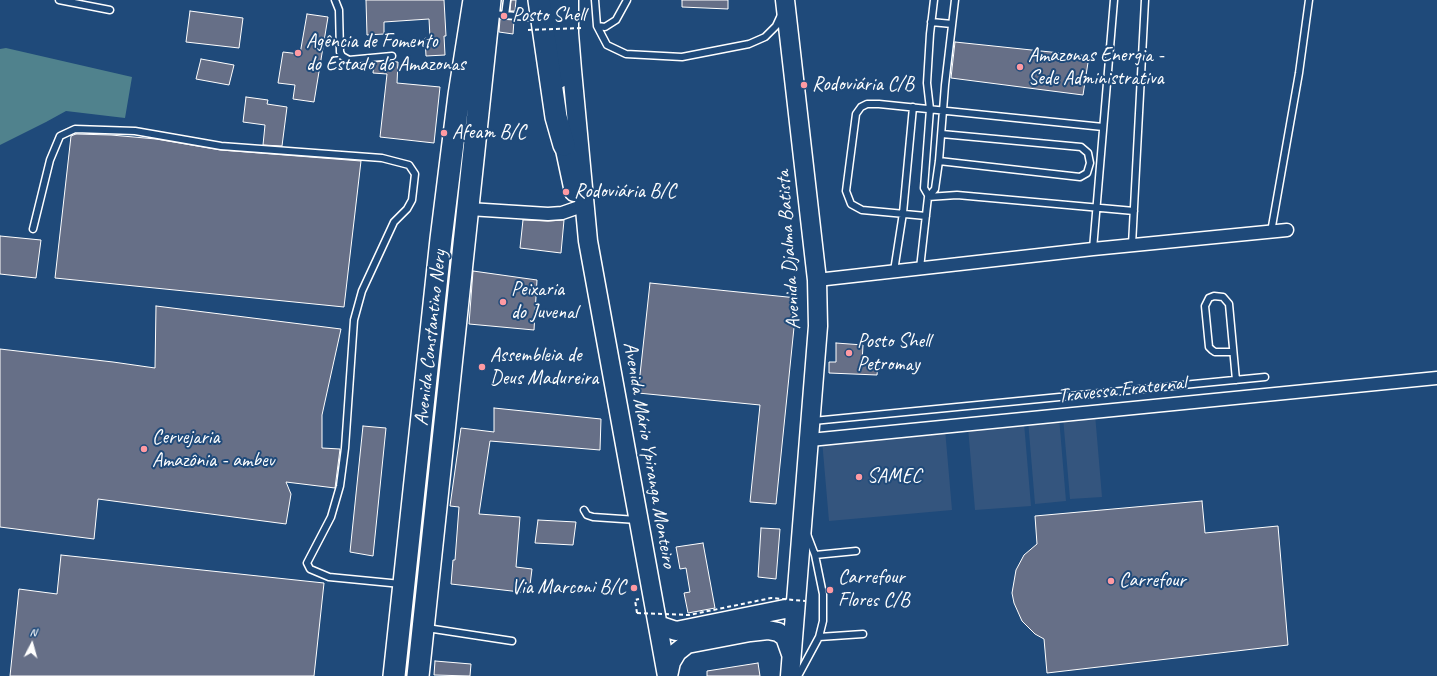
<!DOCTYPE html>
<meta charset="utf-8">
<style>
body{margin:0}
#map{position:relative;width:1437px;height:676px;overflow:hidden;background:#1f4a7a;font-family:Caveat,sans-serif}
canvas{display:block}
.north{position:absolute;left:12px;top:624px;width:40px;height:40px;-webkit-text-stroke:3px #1f4a7a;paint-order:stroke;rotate:6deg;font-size:11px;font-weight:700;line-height:16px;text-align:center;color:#fff}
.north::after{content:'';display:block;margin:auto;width:14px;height:18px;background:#fff;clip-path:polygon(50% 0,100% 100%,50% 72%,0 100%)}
</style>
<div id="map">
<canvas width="1437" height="676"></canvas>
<div class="north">N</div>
</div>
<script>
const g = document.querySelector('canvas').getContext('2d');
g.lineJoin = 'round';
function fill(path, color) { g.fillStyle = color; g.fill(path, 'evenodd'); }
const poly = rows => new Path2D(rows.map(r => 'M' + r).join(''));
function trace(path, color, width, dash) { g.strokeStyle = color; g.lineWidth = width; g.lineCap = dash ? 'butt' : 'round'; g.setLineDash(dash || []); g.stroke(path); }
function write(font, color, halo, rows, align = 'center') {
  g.font = font + ' Caveat,sans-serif'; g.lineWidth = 4; g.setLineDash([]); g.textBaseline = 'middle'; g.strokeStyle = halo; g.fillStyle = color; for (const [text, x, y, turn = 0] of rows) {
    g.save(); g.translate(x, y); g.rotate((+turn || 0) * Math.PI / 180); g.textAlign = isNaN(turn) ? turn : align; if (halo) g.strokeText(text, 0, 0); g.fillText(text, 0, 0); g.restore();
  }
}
const built = poly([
 [1095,414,1102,497,1070,499,1063,417],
 [1059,417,1066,501,1035,504,1028,420],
 [1024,423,1031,506,975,510,968,427],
 [945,429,952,510,829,521,822,440]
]);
const green = poly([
 [6,48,132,77,125,118,66,111,46,122,0,145,0,49]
]);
const building = poly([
 [366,0,444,0,446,36,444,36,445,55,426,56,425,38,430,38,429,19,384,22,384,34,367,35,366,0],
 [511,0,516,0,515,11,510,11,511,0],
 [682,0,728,0,728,9,682,7,682,0],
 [190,11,243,18,239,48,186,42,190,11],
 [307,14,328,17,314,102,293,99,295,85,278,83,283,52,300,54,307,14],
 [500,19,514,20,513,34,499,32,500,19],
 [955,42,1089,56,1083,95,951,78,955,42],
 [201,59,234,65,229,85,196,79,201,59],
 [385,61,398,62,397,83,440,87,434,143,380,137,387,74,373,73,374,62,385,61],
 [246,97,268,100,267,104,287,107,282,146,263,145,265,125,243,122,246,97],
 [76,134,111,135,156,139,221,150,361,161,344,307,55,278,71,136,76,134],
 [523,220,548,221,564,220,561,253,520,248,523,220],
 [0,236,41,240,36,278,0,274,0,236],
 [473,271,537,280,534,330,469,324,473,271],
 [650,283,797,298,776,504,750,502,760,405,638,393,650,283],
 [156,306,341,329,322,415,322,448,340,449,335,488,286,482,291,494,286,524,98,499,94,539,0,527,0,349,113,362,155,368,156,306],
 [836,343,863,345,862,363,878,364,877,375,829,373,829,362,836,362,836,343],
 [494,408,601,419,600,450,490,441,479,514,520,517,516,567,532,569,529,593,451,584,453,560,455,560,459,507,450,506,461,428,494,432,494,408],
 [363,426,386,428,373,556,350,552,363,426],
 [1202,501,1205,533,1278,526,1288,645,1047,673,1044,639,1035,634,1022,621,1014,603,1012,593,1016,570,1024,555,1037,544,1035,516,1202,501],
 [538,520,576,522,573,545,535,543,538,520],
 [761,528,780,529,776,579,758,577,761,528],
 [703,543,715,608,688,613,684,593,690,592,686,568,680,569,676,547,703,543],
 [61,555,324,583,314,676,10,676,19,589,57,594,61,555],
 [435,661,471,664,470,676,434,675,435,661],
 [758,663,760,676,707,676,707,671,758,663]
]);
const path = poly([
 [637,613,635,600,639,599]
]);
const service = poly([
 [59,0,110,10],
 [335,0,339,10,340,52,342,56,349,60,392,56],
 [595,0,597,26,607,45,626,54,682,57,749,44,765,37,776,26,782,13],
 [492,14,505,15,507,0],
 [505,15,538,18],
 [931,22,952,24],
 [597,26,605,27,616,20,627,0],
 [939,161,1080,177,1087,173,1090,163,1088,153,1081,147,942,134],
 [928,195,924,188,930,109,927,83,930,34,934,0],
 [928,197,957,195,1134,211],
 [926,216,862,210,851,204,846,191,856,114,861,107,867,104,879,104,1103,127],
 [33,229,50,160,60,136,75,129,135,131,221,146,382,158,409,165,415,174,412,200,407,209,394,222,362,291,354,320,345,448,340,486,331,517,307,563,310,569,329,577,401,584],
 [1271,232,1299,73,1309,0],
 [1132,245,1145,0],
 [1093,249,1114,0],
 [920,268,928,197,935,189,939,161,945,85,955,0],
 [894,271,903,213,913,107],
 [1233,352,1215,352,1212,350,1209,347,1205,306,1209,298,1214,296,1223,297,1229,304,1236,380],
 [813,421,1265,377],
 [584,510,587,515,593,517,637,520],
 [815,555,856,551],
 [427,628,512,641],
 [819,637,863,634],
 [798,676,819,637,823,621,823,594,815,555,807,534]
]);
const minor = poly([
 [469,209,548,214,562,213,585,205],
 [817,280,1093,249,1287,230],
 [810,440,1437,378]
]);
const secondary = poly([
 [556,0,559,79],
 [569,0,569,33,572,70,588,241,667,676],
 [785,0,817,280,818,326,790,676],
 [563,131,564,145,574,192],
 [658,625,676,631,795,607],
 [668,676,671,662,677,652,687,644,750,632,768,630,778,632,785,637,791,654]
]);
const trunk = poly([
 [539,0,556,117,564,145],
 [394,676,441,239,459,95,474,0],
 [418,676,490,0]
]);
const pathBridge = poly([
 [528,30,581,28],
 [637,613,689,615,771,598,805,601]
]);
const markers = [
 [504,16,4,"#ff9aa2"],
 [298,53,4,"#ff9aa2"],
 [1020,67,4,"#ff9aa2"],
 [804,85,4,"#ff9aa2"],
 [444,133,4,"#ff9aa2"],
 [566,192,4,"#ff9aa2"],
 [503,302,4,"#ff9aa2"],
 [849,353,4,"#ff9aa2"],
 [482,367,4,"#ff9aa2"],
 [144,449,4,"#ff9aa2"],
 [859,477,4,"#ff9aa2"],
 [1111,581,4,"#ff9aa2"],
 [634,588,4,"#ff9aa2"],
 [830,590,4,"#ff9aa2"]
];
const poiNames = [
 ["Posto Shell",512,16],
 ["Agência de Fomento",306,42],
 ["do Estado do Amazonas",306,65],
 ["Amazonas Energia -",1028,56],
 ["Sede Administrativa",1028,79],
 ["Rodoviária C/B",812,85],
 ["Afeam B/C",452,133],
 ["Rodoviária B/C",574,192],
 ["Peixaria",511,290],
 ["do Juvenal",511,313],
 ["Posto Shell",857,342],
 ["Petromay",857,365],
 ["Assembleia de",490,356],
 ["Deus Madureira",490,379],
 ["Cervejaria",152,438],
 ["Amazônia - ambev",152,461],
 ["SAMEC",867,477],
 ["Carrefour",838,578],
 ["Flores C/B",838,601],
 ["Carrefour",1119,581],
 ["Via Marconi B/C",626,588,"right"]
];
const streetNames = [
 ["Avenida Djalma Batista",789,250,-94],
 ["Avenida Constantino Nery",431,338,-84],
 ["Travessa Fraternal",1122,390,-6],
 ["Avenida Mário Ypiranga Monteiro",649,455,80]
];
fill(built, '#34557e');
fill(green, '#50828d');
fill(building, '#666f87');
trace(building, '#fff', 1);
trace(service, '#fff', 9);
trace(minor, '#fff', 15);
trace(secondary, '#fff', 21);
trace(trunk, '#fff', 24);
trace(path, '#fff', 2, [4, 3]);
trace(service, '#1f4a7a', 6);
trace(minor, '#1f4a7a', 12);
trace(secondary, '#1f4a7a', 18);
trace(trunk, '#1f4a7a', 21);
trace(pathBridge, '#fff', 2, [4, 3]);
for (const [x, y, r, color] of markers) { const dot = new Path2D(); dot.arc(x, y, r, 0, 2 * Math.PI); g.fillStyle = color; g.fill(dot); trace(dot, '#1f4a7a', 1.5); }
write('20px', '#fff', '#1f4a7a', poiNames, 'left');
write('20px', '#fff', '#1f4a7a', streetNames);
</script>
